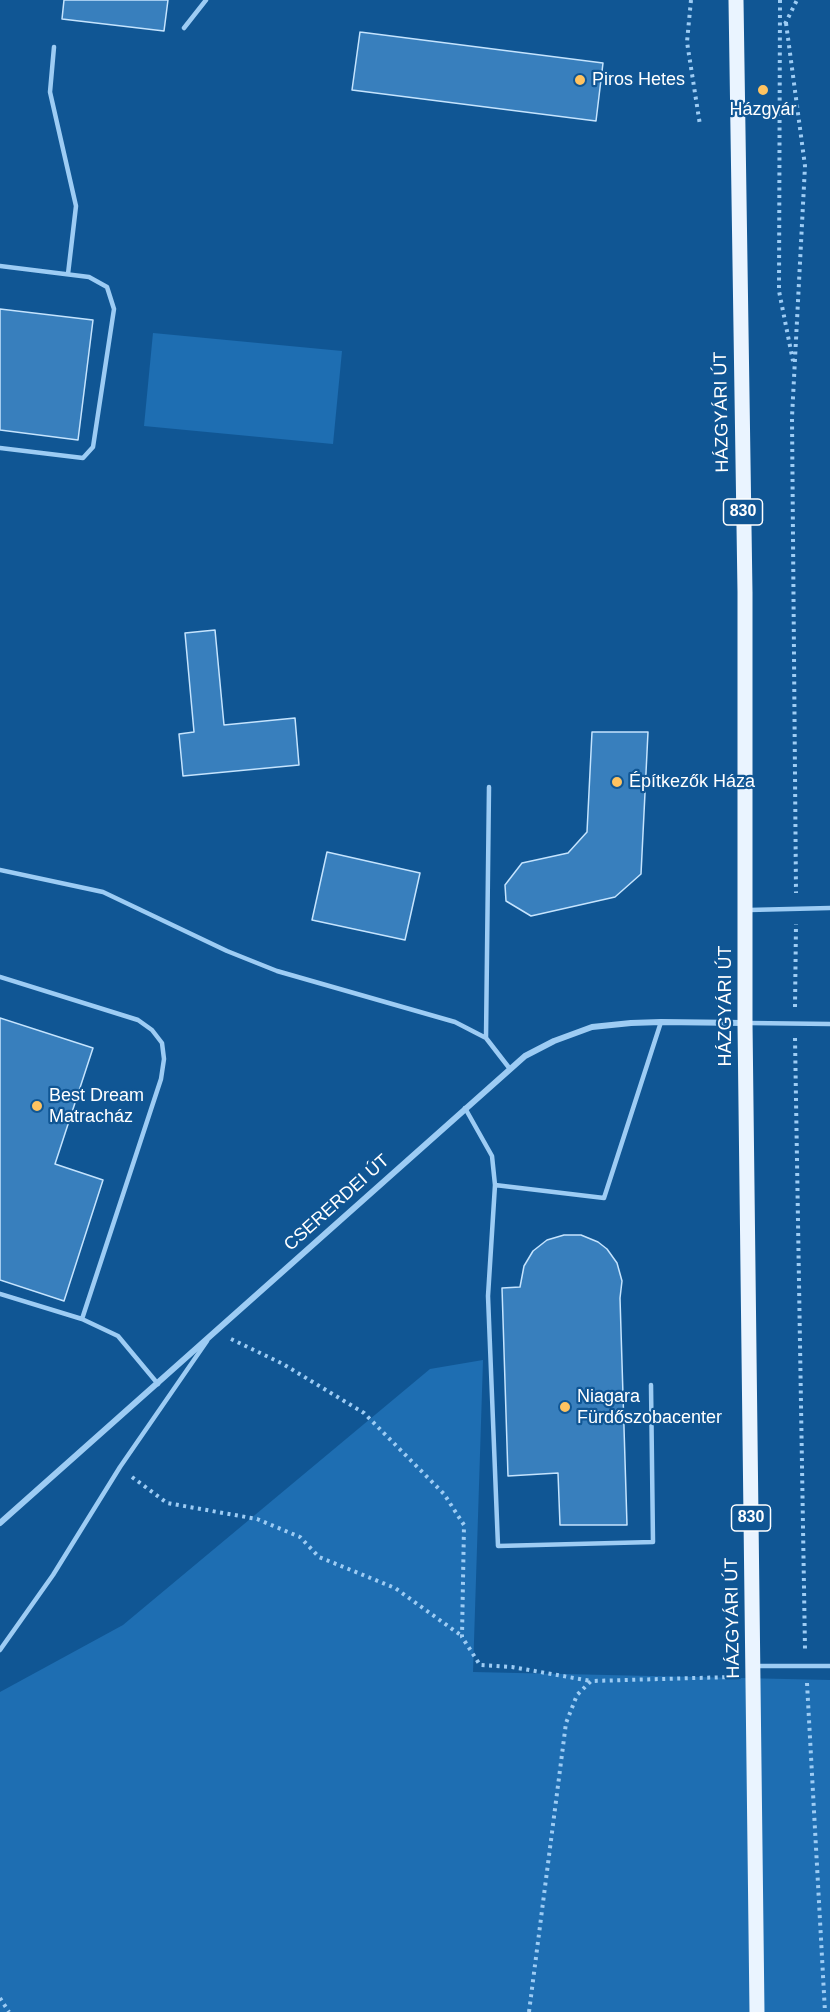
<!DOCTYPE html>
<meta charset="utf-8">
<style>
body{margin:0}
canvas{display:block;background:#105694}
</style>
<canvas width="830" height="2012"></canvas>
<script>
const g = document.querySelector('canvas').getContext('2d');
g.lineJoin = 'round';
function fill(path, color) { g.fillStyle = color; g.fill(path, 'evenodd'); }
const poly = rows => new Path2D(rows.map(r => 'M' + r).join(''));
function trace(path, color, width, dash) { g.strokeStyle = color; g.lineWidth = width; g.lineCap = dash ? 'butt' : 'round'; g.setLineDash(dash || []); g.stroke(path); }
function write(font, color, halo, rows, align = 'center') {
  g.font = font + ' Arial,sans-serif'; g.lineWidth = 4.5; g.setLineDash([]); g.textBaseline = 'middle'; g.strokeStyle = halo; g.fillStyle = color; for (const [text, x, y, turn = 0] of rows) {
    g.save(); g.translate(x, y); g.rotate((+turn || 0) * Math.PI / 180); g.textAlign = isNaN(turn) ? turn : align; if (halo) g.strokeText(text, 0, 0); g.fillText(text, 0, 0); g.restore();
  }
}
const green = poly([
 [153,333,342,351,333,444,144,426],
 [483,1360,473,1672,830,1680,830,2012,0,2012,0,1692,123,1625,430,1369]
]);
const building = poly([
 [64,0,168,0,164,31,62,19,64,0],
 [360,32,603,63,596,121,352,90,360,32],
 [0,309,93,320,78,440,0,430,0,309],
 [215,630,224,725,295,718,299,765,183,776,179,734,194,732,185,633,215,630],
 [592,732,648,732,641,874,615,897,531,916,506,901,505,885,522,863,568,853,587,832,592,732],
 [327,852,420,873,405,940,312,920,327,852],
 [0,1018,93,1048,55,1164,103,1180,64,1301,0,1280,0,1018],
 [564,1235,581,1235,598,1242,607,1249,617,1263,622,1281,620,1298,627,1525,560,1525,558,1473,508,1476,502,1288,520,1287,524,1266,533,1251,547,1240,564,1235]
]);
const path = poly([
 [691,0,687,42,700,125],
 [780,0,779,291,793,361],
 [786,23,805,166,792,417,796,893],
 [785,24,797,0],
 [795,1007,796,924],
 [795,1038,805,1649],
 [231,1339,283,1364,364,1413,444,1494,464,1525,462,1637,480,1665,512,1667,591,1681],
 [132,1477,167,1503,257,1519,300,1537,319,1557,395,1588,462,1636],
 [807,1683,825,2012],
 [0,1998,9,2012],
 [529,2012,566,1723,577,1695,591,1681,731,1677]
]);
const lane = poly([
 [184,28,206,0],
 [54,47,50,92,76,206,68,274],
 [0,266,89,277,107,287,114,309,93,447,83,458,0,448],
 [0,870,103,892,227,951,277,971,455,1022,486,1038,510,1069],
 [749,910,830,908],
 [0,977,138,1020,152,1030,162,1043,164,1059,161,1079,82,1319],
 [749,1023,830,1024],
 [486,1038,489,787],
 [465,1108,492,1156,495,1185,488,1296,498,1546,653,1542,651,1385],
 [495,1185,604,1198,661,1022],
 [0,1294,82,1319,118,1336,158,1384],
 [0,1650,53,1575,120,1467,207,1341],
 [755,1666,830,1666]
]);
const street = poly([
 [0,1523,525,1056,554,1041,592,1027,631,1023,661,1022,744,1023]
]);
const primary = poly([
 [736,0,745,592,745,1023,757,2012]
]);
const markers = [
 [580,80,6,"#ffc360"],
 [763,90,6,"#ffc360"],
 [617,782,6,"#ffc360"],
 [37,1106,6,"#ffc360"],
 [565,1407,6,"#ffc360"]
];
const shields = [
 [743,512,39],
 [751,1518,39]
];
const shieldNames = [
 ["830",743,512],
 ["830",751,1518]
];
const poiNames = [
 ["Piros Hetes",592,80],
 ["Házgyár",763,110,"center"],
 ["Építkezők Háza",629,782],
 ["Best Dream",49,1096],
 ["Matracház",49,1117],
 ["Niagara",577,1397],
 ["Fürdőszobacenter",577,1418]
];
const streetNames = [
 ["HÁZGYÁRI ÚT",722,412,-91],
 ["HÁZGYÁRI ÚT",726,1006,-90],
 ["CSERERDEI ÚT",337,1203,-42],
 ["HÁZGYÁRI ÚT",733,1618,-91]
];
fill(green, '#1e6eb2');
fill(building, '#387fbd');
trace(building, '#c5e4fe', 1.5);
trace(path, '#9dccf4', 4, [3, 4.5]);
trace(lane, '#9dccf4', 4.5);
trace(street, '#9dccf4', 6);
trace(primary, '#eaf4ff', 15);
for (const [x, y, r, color] of markers) { const dot = new Path2D(); dot.arc(x, y, r, 0, 2 * Math.PI); g.fillStyle = color; g.fill(dot); trace(dot, '#105694', 2); }
for (const [x, y, w] of shields) { const box = new Path2D(); box.roundRect(x - w / 2, y - 13, w, 26, 4.5); g.fillStyle = '#105694'; g.fill(box); trace(box, '#fff', 1.5); }
write('bold 16px', '#fff', null, shieldNames);
write('18px', '#fff', '#105694', poiNames, 'left');
write('18px', '#fff', '#105694', streetNames);
</script>
